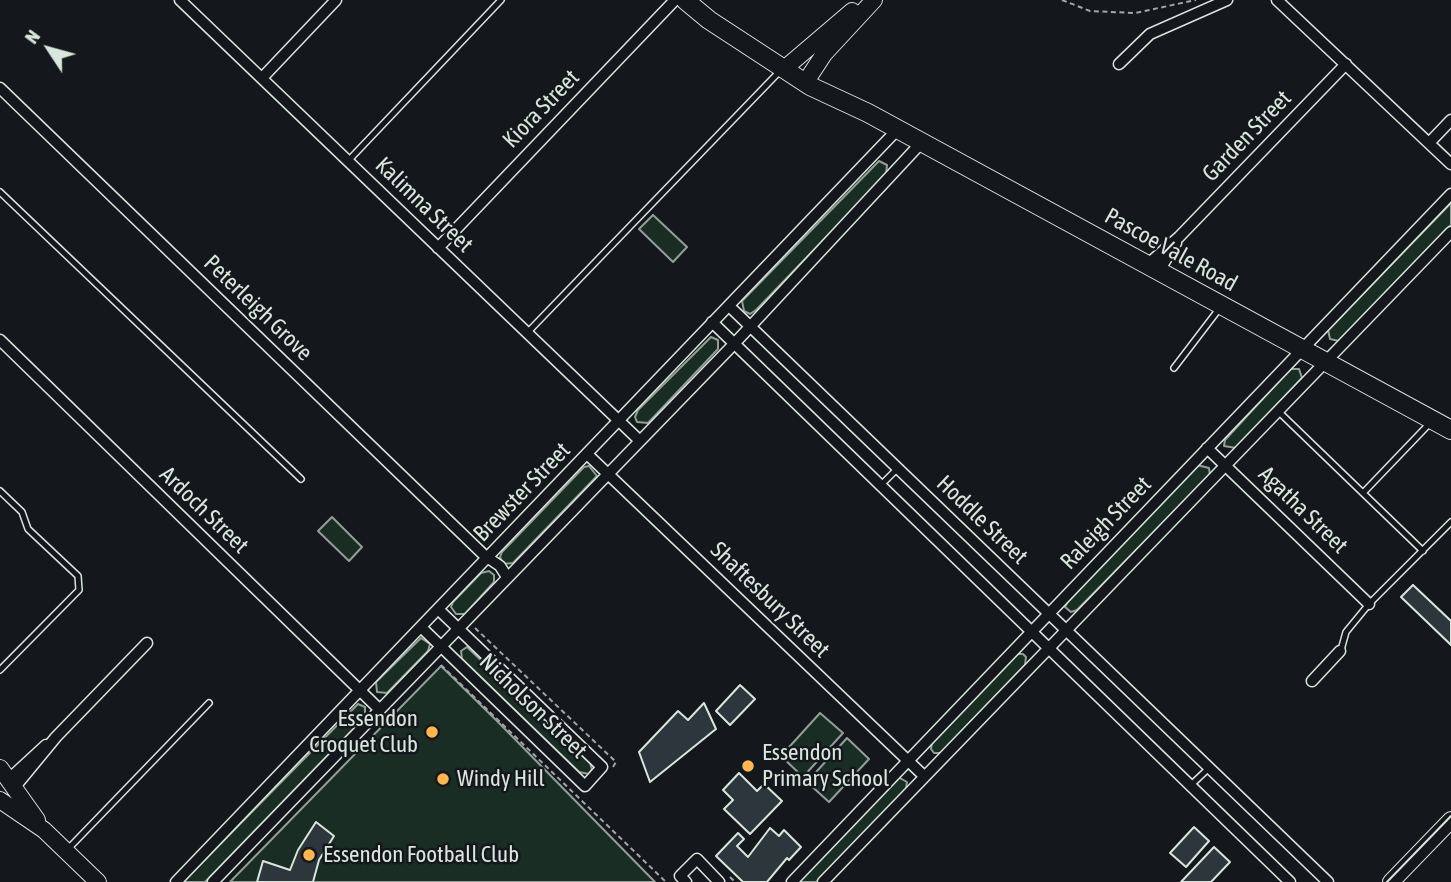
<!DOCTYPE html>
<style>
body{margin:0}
#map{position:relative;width:1451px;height:882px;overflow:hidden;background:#14181c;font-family:"Asap Condensed",sans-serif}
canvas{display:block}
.north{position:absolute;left:14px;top:14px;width:70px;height:70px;-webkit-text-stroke:5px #14181c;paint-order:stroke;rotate:306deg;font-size:19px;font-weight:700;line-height:28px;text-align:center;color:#d8e6dc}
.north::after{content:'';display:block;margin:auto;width:24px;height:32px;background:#d8e6dc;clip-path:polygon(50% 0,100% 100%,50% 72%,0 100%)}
</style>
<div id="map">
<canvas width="1451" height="882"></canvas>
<div class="north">N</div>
</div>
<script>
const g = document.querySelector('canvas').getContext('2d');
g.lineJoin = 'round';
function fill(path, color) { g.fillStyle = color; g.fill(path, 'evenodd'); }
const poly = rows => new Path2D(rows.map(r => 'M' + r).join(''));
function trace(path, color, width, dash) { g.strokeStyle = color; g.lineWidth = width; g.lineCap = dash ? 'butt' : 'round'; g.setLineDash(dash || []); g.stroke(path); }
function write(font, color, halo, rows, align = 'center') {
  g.font = font + ' "Asap Condensed",sans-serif'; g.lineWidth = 5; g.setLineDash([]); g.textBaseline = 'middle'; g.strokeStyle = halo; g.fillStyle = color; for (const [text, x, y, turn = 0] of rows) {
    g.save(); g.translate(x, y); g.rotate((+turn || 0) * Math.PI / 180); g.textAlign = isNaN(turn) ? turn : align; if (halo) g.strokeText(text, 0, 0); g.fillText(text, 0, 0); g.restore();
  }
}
const green = poly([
 [879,161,887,165,886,175,756,310,750,314,744,311,742,301,879,161],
 [1451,203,1451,225,1339,341,1330,339,1328,330,1451,203],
 [653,215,687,247,673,262,639,229,653,215],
 [711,337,718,340,718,349,648,423,637,422,635,417,638,410,711,337],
 [1290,369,1299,369,1302,378,1236,448,1224,446,1225,440,1290,369],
 [1197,465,1209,468,1210,475,1077,610,1071,612,1065,607,1068,601,1197,465],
 [589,466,597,476,513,563,503,564,500,557,502,552,584,467,589,466],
 [332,517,362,547,349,561,318,531,332,517],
 [489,571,494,575,494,582,465,614,456,614,451,607,453,602,481,573,489,571],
 [421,638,430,644,428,651,387,693,377,692,376,682,421,638],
 [467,647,590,763,592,769,589,774,579,772,462,659,461,651,467,647],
 [1015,654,1023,654,1026,657,1025,665,941,753,934,753,931,749,932,741,1015,654],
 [441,666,498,722,655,882,230,882,441,666],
 [358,704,365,707,365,717,205,882,183,882,358,704],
 [820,713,843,733,803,777,781,756,820,713],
 [847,738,869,759,829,802,807,782,847,738],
 [898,777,907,782,906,789,817,882,798,882,898,777]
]);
const building = poly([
 [1413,585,1451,621,1451,645,1401,597,1413,585],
 [740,685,755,699,730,725,716,711,740,685],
 [704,703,716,729,650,782,639,752,678,711,688,720,704,703],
 [739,773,757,791,764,784,782,801,750,834,724,809,733,800,723,790,739,773],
 [316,822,334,836,319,860,313,882,257,882,263,861,290,870,298,850,316,822],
 [1194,827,1209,841,1186,867,1170,853,1194,827],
 [770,828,779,836,784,830,801,847,789,860,787,858,767,882,743,882,716,856,738,833,744,839,737,846,748,857,770,828],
 [1214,847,1230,862,1211,882,1181,882,1214,847]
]);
const path = poly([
 [1062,0,1090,11,1135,13,1196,0],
 [475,628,616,762,613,767],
 [441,665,666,882],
 [730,877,735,882]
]);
const lane = poly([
 [349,160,501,0],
 [0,192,301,479],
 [527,333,780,71],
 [1174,368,1219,309],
 [1279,412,1423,551],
 [880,486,898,468],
 [0,491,22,512,28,529,78,576,79,590,0,670],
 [1363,493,1431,422],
 [1341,650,1346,632,1369,604,1451,522],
 [1191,785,1209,768],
 [68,849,209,703]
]);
const street = poly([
 [180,0,640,441],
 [1277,0,1451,164],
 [1119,64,1150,34,1227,0],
 [262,78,336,0],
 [0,88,484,555,500,566,507,577],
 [1429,143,1451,120],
 [438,248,675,0],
 [1147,265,1179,237,1346,64],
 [1159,271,1176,243],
 [729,306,1328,882],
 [712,322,1290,882],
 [0,340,379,709],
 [1207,448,1369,604],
 [587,454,924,776],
 [422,628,585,786,602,767,439,610],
 [1312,681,1340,651],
 [8,780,46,745],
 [14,788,56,737,147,643],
 [176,882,898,129],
 [213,882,734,344,922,142],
 [686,882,680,876,697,859,719,882],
 [792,882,1451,194],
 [823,882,1451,232]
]);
const secondary = poly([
 [784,69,852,11],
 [805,83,824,54,874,0],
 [0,768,37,820],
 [0,800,44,830,98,882],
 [1391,882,1451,820]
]);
const primary = poly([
 [685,0,709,20,810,86,868,113,1451,430]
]);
const tram = poly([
 [1387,882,1451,816]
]);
const markers = [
 [432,732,7,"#ffb74d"],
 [748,766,7,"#ffb74d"],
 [443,779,7,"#ffb74d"],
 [309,855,7,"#ffb74d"]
];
const streetNames = [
 ["Kiora Street",541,109,-46],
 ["Garden Street",1247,136,-46],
 ["Kalimna Street",424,205,44],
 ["Pascoe Vale Road",1171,250,29],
 ["Peterleigh Grove",258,308,44],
 ["Brewster Street",522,492,-46],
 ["Ardoch Street",204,510,44],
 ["Agatha Street",1303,510,44],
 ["Hoddle Street",982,520,44],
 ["Raleigh Street",1106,523,-46],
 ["Shaftesbury Street",770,600,44],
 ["Nicholson Street",533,706,44]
];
const poiNames = [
 ["Essendon",418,719,"right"],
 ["Croquet Club",418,745,"right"],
 ["Essendon",762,753],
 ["Primary School",762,779],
 ["Windy Hill",457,779],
 ["Essendon Football Club",323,855]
];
fill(green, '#1a2d24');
trace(green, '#939e99', 2);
fill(building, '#2c363c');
trace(building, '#d8e6dc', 2);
trace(lane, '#d8e6dc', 8);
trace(street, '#d8e6dc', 13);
trace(secondary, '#d8e6dc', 18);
trace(primary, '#d8e6dc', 20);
trace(path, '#9da8a2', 2, [5, 3.5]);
trace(lane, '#14181c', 5);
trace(street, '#14181c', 10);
trace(secondary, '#14181c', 16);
trace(primary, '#14181c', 18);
trace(tram, '#d8e6dc', 2);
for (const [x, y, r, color] of markers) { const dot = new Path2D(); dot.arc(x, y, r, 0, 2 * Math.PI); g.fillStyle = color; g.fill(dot); trace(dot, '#14181c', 2.5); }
write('23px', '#d8e6dc', '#14181c', streetNames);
write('23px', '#d8e6dc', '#14181c', poiNames, 'left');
</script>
